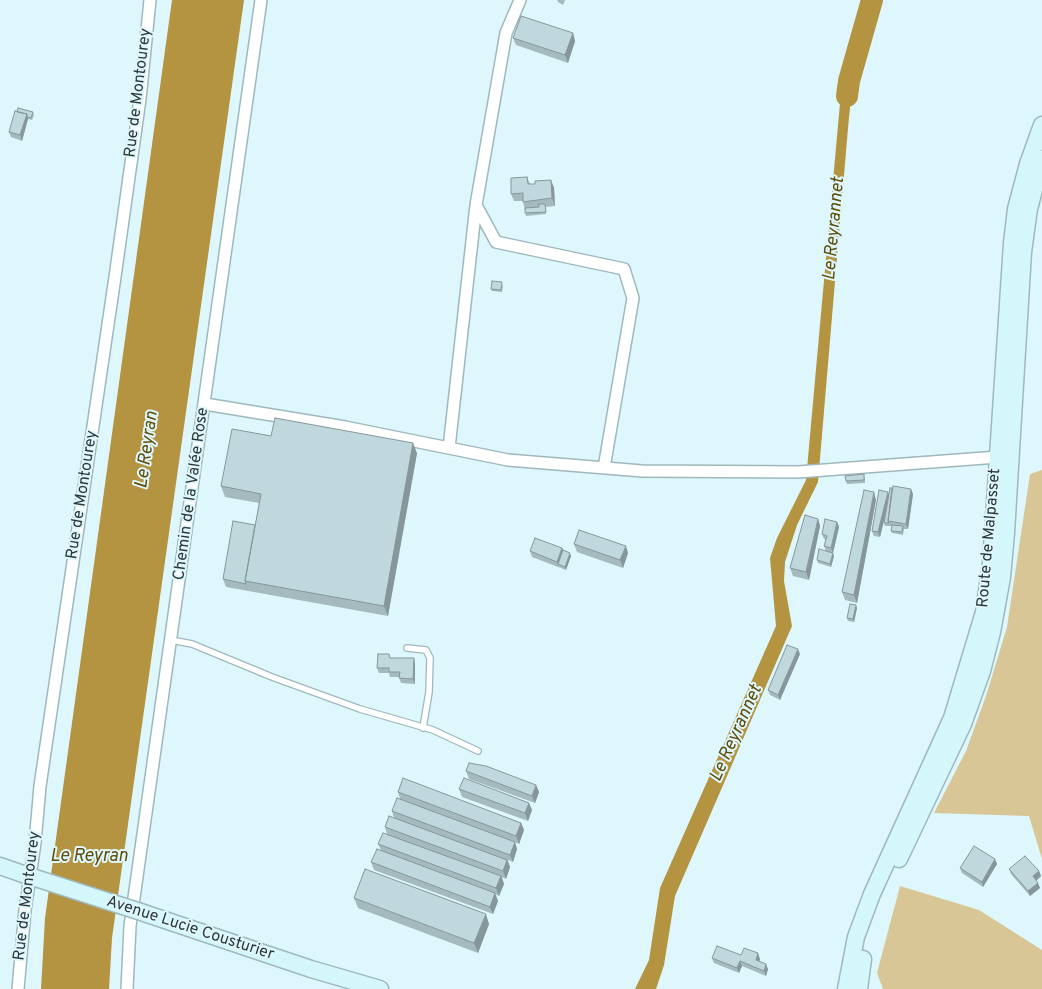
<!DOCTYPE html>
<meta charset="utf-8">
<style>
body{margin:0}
canvas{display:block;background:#ddf7fc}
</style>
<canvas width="1042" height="989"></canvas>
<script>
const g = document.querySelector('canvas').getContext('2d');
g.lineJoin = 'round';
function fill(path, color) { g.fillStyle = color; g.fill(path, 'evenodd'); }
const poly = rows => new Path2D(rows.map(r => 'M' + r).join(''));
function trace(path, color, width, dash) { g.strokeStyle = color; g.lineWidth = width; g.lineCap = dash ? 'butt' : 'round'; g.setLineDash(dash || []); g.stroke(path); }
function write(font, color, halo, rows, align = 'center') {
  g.font = font + ' Overpass,sans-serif'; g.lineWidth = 4; g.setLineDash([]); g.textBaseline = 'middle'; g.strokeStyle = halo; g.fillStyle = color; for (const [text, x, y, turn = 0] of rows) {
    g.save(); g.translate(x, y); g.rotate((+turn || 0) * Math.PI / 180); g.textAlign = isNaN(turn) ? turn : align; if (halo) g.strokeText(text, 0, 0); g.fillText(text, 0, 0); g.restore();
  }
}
const green = poly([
 [1042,470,1042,859,1029,816,934,813,966,751,986,696,1007,627,1030,474],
 [900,886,979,910,1042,950,1042,989,883,989,877,973]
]);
const water = poly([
 [172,0,244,0,112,938,109,989,41,989,45,918],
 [850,66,858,68,853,77,848,128,818,482,797,525,785,562,784,581,792,626,675,896,664,965,656,989,635,989,649,960,660,888,776,626,770,558,777,538,806,480,842,81]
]);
const river = poly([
 [847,96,849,81,872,0]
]);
const service = poly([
 [171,640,192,644,272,677,360,709,433,730,478,751],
 [407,648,426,650,430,658,429,692,423,728]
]);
const minor = poly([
 [476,205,496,242,624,269,633,298,604,468],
 [205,404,345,427,508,460,642,471,798,472,998,457],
 [449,448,476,205,506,33,520,0],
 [18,989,25,910,35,843,40,786,115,277,140,99,150,0],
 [127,989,130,926,261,0]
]);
const secondary = poly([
 [899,859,963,724,982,671,992,632,1002,577,1006,533,1023,252,1029,209,1042,159],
 [0,866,23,874],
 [141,912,311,969,380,989],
 [846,989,856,937,872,894,952,718,984,612,991,563,1012,243,1016,209,1028,164,1042,125],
 [859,989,863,959]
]);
const secondaryBridge = poly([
 [23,874,141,912]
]);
const wall = poly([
 [557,0,565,0,563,5,558,2],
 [573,33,575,41,568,63,516,45,513,38],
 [33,112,34,115,32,120,28,119,22,141,11,137,9,132],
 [527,177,530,184,535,184,551,180,554,188,555,206,546,207,546,214,526,216,523,201,514,201,511,194],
 [503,285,502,292,492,291,491,289],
 [271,436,417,453,388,616,226,587,223,579,255,525,259,503,225,497,221,486],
 [865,477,865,483,847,484,846,481],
 [913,494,908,529,904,529,903,535,892,533,891,531,892,526,885,526,884,523,886,510,880,537,874,536,872,531,889,495],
 [876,500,857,603,845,600,842,592],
 [818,519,820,526,809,580,793,576,790,568],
 [837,522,839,527,833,553,826,551,824,546,826,540,824,539,822,534],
 [574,544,628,553,623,568,577,552],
 [562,548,563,550,571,556,566,570,532,557,530,551],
 [834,556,831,567,818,563,817,560],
 [857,608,854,622,848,621,847,618],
 [800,654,780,700,770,695,768,690],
 [391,658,414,658,415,664,415,684,401,683,399,677,390,677,389,673,379,673,377,668],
 [466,771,536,785,539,792,535,803,469,779],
 [459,789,529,803,532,810,528,821,462,797],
 [398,792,521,823,524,830,519,844,515,842,517,849,513,862,508,860,510,867,506,879,502,877,504,884,499,896,495,894,498,901,493,914,374,870,371,862,381,850,378,844,387,834,385,827,394,818,392,811,400,799],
 [995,859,997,864,983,887,962,873,960,868],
 [1009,869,1039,871,1041,876,1036,880,1040,888,1030,896,1011,874],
 [354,898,489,924,478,953,358,908],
 [741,955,760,959,759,961,768,969,766,976,742,966,739,973,714,963,712,958]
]);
const shadedWall = poly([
 [573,33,575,41,568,63,565,55],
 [27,114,28,119,22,141,20,135],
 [551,180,554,188,555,206,552,198],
 [413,443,417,453,388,616,384,606],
 [911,489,913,494,908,529,906,524],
 [874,492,876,500,857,603,854,595],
 [888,492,890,497,880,537,878,532],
 [818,519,820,526,809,580,806,572],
 [837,522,839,527,833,553,831,548],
 [626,546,628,553,623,568,620,560],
 [562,548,564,553,558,564,557,562],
 [570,553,571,556,566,570,565,567],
 [833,553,834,556,831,567,830,564],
 [856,605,857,608,854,622,853,619],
 [798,649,800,654,780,700,778,695],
 [414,658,415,664,415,684,413,679],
 [536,785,539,792,535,803,532,796],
 [529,803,532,810,528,821,525,813],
 [521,823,524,830,519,844,516,836],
 [515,842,517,849,513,862,510,855],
 [995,859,997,864,983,887,982,882],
 [507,860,510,867,506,879,503,871],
 [1039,871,1041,876,1035,882,1033,876],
 [501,876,504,884,499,896,496,888],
 [1038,883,1040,888,1030,896,1028,891],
 [495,893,498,901,493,914,490,907],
 [486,914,489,924,478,953,474,943],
 [758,953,760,959,758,965,756,960],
 [740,961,742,966,739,973,737,968],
 [766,964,768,969,766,976,764,971]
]);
const building = poly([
 [521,16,573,33,565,55,513,38,521,16],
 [18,108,33,112,31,118,27,117,27,114,17,112,18,108],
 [15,111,27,114,20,135,9,132,15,111],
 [527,177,528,184,535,184,535,181,551,180,552,198,523,202,523,193,511,194,511,178,527,177],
 [539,204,545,204,546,212,525,213,525,208,539,207,539,204],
 [492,281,502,282,501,290,491,289,492,281],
 [275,418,413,443,384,606,245,581,261,494,221,486,232,429,271,436,275,418],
 [864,474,864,480,846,481,845,476,864,474],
 [893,486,911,489,906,524,888,521,893,486],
 [890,488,892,488,888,521,889,523,884,523,890,488],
 [864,490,874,492,854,595,842,592,864,490],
 [879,490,888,492,878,532,872,531,879,490],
 [805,515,818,519,806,572,790,568,805,515],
 [825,519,837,522,831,548,824,546,827,536,822,534,825,519],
 [233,521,255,525,245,581,246,584,223,579,233,521],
 [892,525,903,526,902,532,891,531,892,525],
 [579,530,626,546,620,560,574,544,579,530],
 [535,538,562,548,557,562,530,551,535,538],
 [819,549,833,553,830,564,817,560,819,549],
 [563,550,570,553,565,567,558,564,563,550],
 [850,604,856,605,853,619,847,618,850,604],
 [787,645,798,649,778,695,768,690,787,645],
 [378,654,389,654,390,658,414,658,413,679,399,678,400,672,389,672,389,668,377,668,378,654],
 [469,763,486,766,536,785,532,796,466,771,469,763],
 [403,778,521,823,516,836,398,792,403,778],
 [464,778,529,803,525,813,459,789,464,778],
 [397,798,515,842,510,855,392,811,397,798],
 [389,816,507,860,503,871,385,827,389,816],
 [383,833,501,876,496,888,378,844,383,833],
 [974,846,995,859,982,882,960,868,974,846],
 [377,849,495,893,490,907,371,862,377,849],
 [1025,856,1039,871,1033,876,1038,883,1028,891,1009,869,1025,856],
 [365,869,486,914,474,943,354,898,365,869],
 [717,946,741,955,744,948,758,953,756,960,766,964,764,971,740,961,737,968,712,958,717,946]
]);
const streetNames = [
 ["Rue de Montourey",139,93,-83],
 ["Chemin de la Valée Rose",192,494,-82],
 ["Rue de Montourey",83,495,-81],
 ["Route de Malpasset",990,538,-85],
 ["Rue de Montourey",28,896,-83],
 ["Avenue Lucie Cousturier",190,929,18]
];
const waterNames = [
 ["Le Reyrannet",835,229,-85],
 ["Le Reyran",148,450,-82],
 ["Le Reyrannet",737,734,-66],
 ["Le Reyran",89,857]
];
fill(green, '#d9c696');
fill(water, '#b49440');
trace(river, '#b49440', 22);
trace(service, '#9fb8bc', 8);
trace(minor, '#9fb8bc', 14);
trace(secondary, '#9fb8bc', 19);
trace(service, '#fff', 5.5);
trace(minor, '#fff', 11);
trace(secondary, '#d4f7fc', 16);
trace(secondaryBridge, '#9fb8bc', 19, []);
trace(secondaryBridge, '#d4f7fc', 16);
fill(wall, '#a4babe');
fill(shadedWall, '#86979b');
fill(building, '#bfd8dd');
trace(building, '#86979b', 1);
write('16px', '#2d3739', '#ddf7fc', streetNames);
write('italic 18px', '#614b07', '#ddf7fc', waterNames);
</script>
